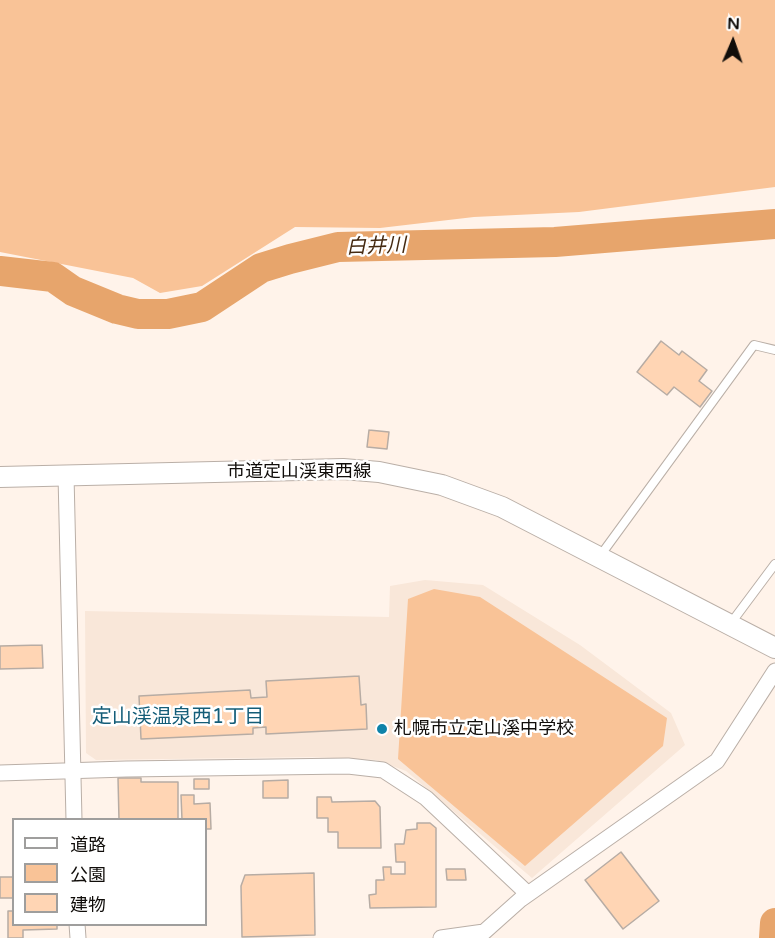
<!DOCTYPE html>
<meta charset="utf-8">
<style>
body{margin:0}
#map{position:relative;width:775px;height:938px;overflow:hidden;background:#fff3ea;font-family:"Varela Round","Noto Sans JP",sans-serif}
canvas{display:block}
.legend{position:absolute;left:12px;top:818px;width:195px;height:108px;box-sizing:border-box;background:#fff;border:2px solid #9f9e9d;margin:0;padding:8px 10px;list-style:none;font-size:18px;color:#100d0a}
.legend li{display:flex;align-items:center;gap:12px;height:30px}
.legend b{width:30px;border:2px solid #9f9e9d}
.north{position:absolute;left:703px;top:12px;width:60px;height:60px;-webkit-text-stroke:4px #fff;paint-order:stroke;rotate:2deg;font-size:16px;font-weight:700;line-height:24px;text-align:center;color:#100d0a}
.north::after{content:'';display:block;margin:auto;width:21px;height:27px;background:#100d0a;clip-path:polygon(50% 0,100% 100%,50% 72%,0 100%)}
</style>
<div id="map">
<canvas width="775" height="938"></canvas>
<ul class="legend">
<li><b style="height:8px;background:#fff"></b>道路</li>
<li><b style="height:16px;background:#f9c397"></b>公園</li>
<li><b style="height:16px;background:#ffd5b4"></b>建物</li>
</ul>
<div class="north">N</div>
</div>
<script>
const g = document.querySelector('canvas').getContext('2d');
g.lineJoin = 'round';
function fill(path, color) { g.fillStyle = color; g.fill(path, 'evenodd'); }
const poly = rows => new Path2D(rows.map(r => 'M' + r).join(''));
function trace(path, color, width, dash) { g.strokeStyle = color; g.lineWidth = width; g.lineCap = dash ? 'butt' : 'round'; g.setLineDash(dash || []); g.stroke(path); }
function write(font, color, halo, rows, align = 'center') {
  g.font = font + ' "Varela Round","Noto Sans JP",sans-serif'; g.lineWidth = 5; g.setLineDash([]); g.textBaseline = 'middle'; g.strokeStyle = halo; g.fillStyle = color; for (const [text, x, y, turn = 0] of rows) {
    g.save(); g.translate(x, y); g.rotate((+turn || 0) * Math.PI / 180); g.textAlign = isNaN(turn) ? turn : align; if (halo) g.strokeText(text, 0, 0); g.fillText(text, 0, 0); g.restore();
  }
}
const built = poly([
 [425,580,483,585,580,645,671,713,685,745,532,878,406,771,376,760,313,757,96,760,86,753,85,611,389,617,390,586]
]);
const green = poly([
 [0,0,775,0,775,187,579,212,474,217,380,228,295,227,202,286,160,293,133,278,0,252],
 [434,589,480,597,667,718,663,746,525,866,398,759,408,599]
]);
const river = poly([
 [0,271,53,277,73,291,117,309,138,314,168,314,202,307,261,268,290,259,338,247,555,242,775,224],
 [774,938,775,923]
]);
const building = poly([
 [661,341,679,355,682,351,707,370,699,381,712,391,700,407,674,387,667,395,637,372,661,341],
 [369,430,389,432,387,449,367,447,369,430],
 [42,645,43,668,0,669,0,646,42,645],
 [359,676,361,705,366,704,367,729,266,734,266,727,253,728,253,734,141,739,139,696,250,690,251,698,267,697,266,681,359,676],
 [118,778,141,778,141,782,178,782,178,820,119,820,118,778],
 [194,779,209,779,209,789,194,789,194,779],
 [288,780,288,798,263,798,263,781,288,780],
 [181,795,194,795,194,804,210,803,211,829,206,829,206,820,182,820,181,795],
 [317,797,331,797,332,802,375,801,380,807,381,848,338,848,338,832,328,832,328,818,317,818,317,797],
 [417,823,430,823,436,828,436,907,370,908,369,895,376,894,376,880,384,880,383,867,391,867,391,874,405,874,405,862,396,862,395,844,404,844,406,830,417,829,417,823],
 [621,852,659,901,623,929,585,880,621,852],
 [446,869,465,869,466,880,447,880,446,869],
 [314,873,315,935,242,937,241,886,245,875,314,873],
 [0,877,14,877,14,898,0,898,0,877],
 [8,911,14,911,14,924,57,924,57,929,23,930,23,938,8,938,8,911]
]);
const service = poly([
 [600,556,754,345,775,350],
 [731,623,775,564]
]);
const minor = poly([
 [66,475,74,820],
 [0,773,126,769,348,766,383,770,426,798,528,894],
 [77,924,78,938],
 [441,938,484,932,521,899,717,761,775,671]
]);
const tertiary = poly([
 [0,477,343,469,379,472,442,485,502,507,775,648]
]);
const markers = [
 [382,729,6,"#0f83a9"]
];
const streetNames = [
 ["市道定山渓東西線",299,472]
];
const poiNames = [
 ["札幌市立定山溪中学校",394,729]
];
const waterNames = [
 ["白井川",376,247,-2]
];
const neighbourhoodNames = [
 ["定山渓温泉西1丁目",178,718]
];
fill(built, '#f9e7d9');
fill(green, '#f9c397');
trace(river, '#e7a56c', 30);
fill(building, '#ffd5b4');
trace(building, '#b7aca4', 1.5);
trace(service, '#baafa7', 10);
trace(minor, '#baafa7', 17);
trace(tertiary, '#baafa7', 22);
trace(service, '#fff', 8);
trace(minor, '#fff', 15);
trace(tertiary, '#fff', 20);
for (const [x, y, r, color] of markers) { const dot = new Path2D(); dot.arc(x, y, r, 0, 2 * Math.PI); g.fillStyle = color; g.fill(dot); trace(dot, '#fff', 2); }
write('18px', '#100d0a', '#fff', streetNames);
write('18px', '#100d0a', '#fff', poiNames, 'left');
write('italic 20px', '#452a11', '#fff', waterNames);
write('20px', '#145d78', '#fff', neighbourhoodNames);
</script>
